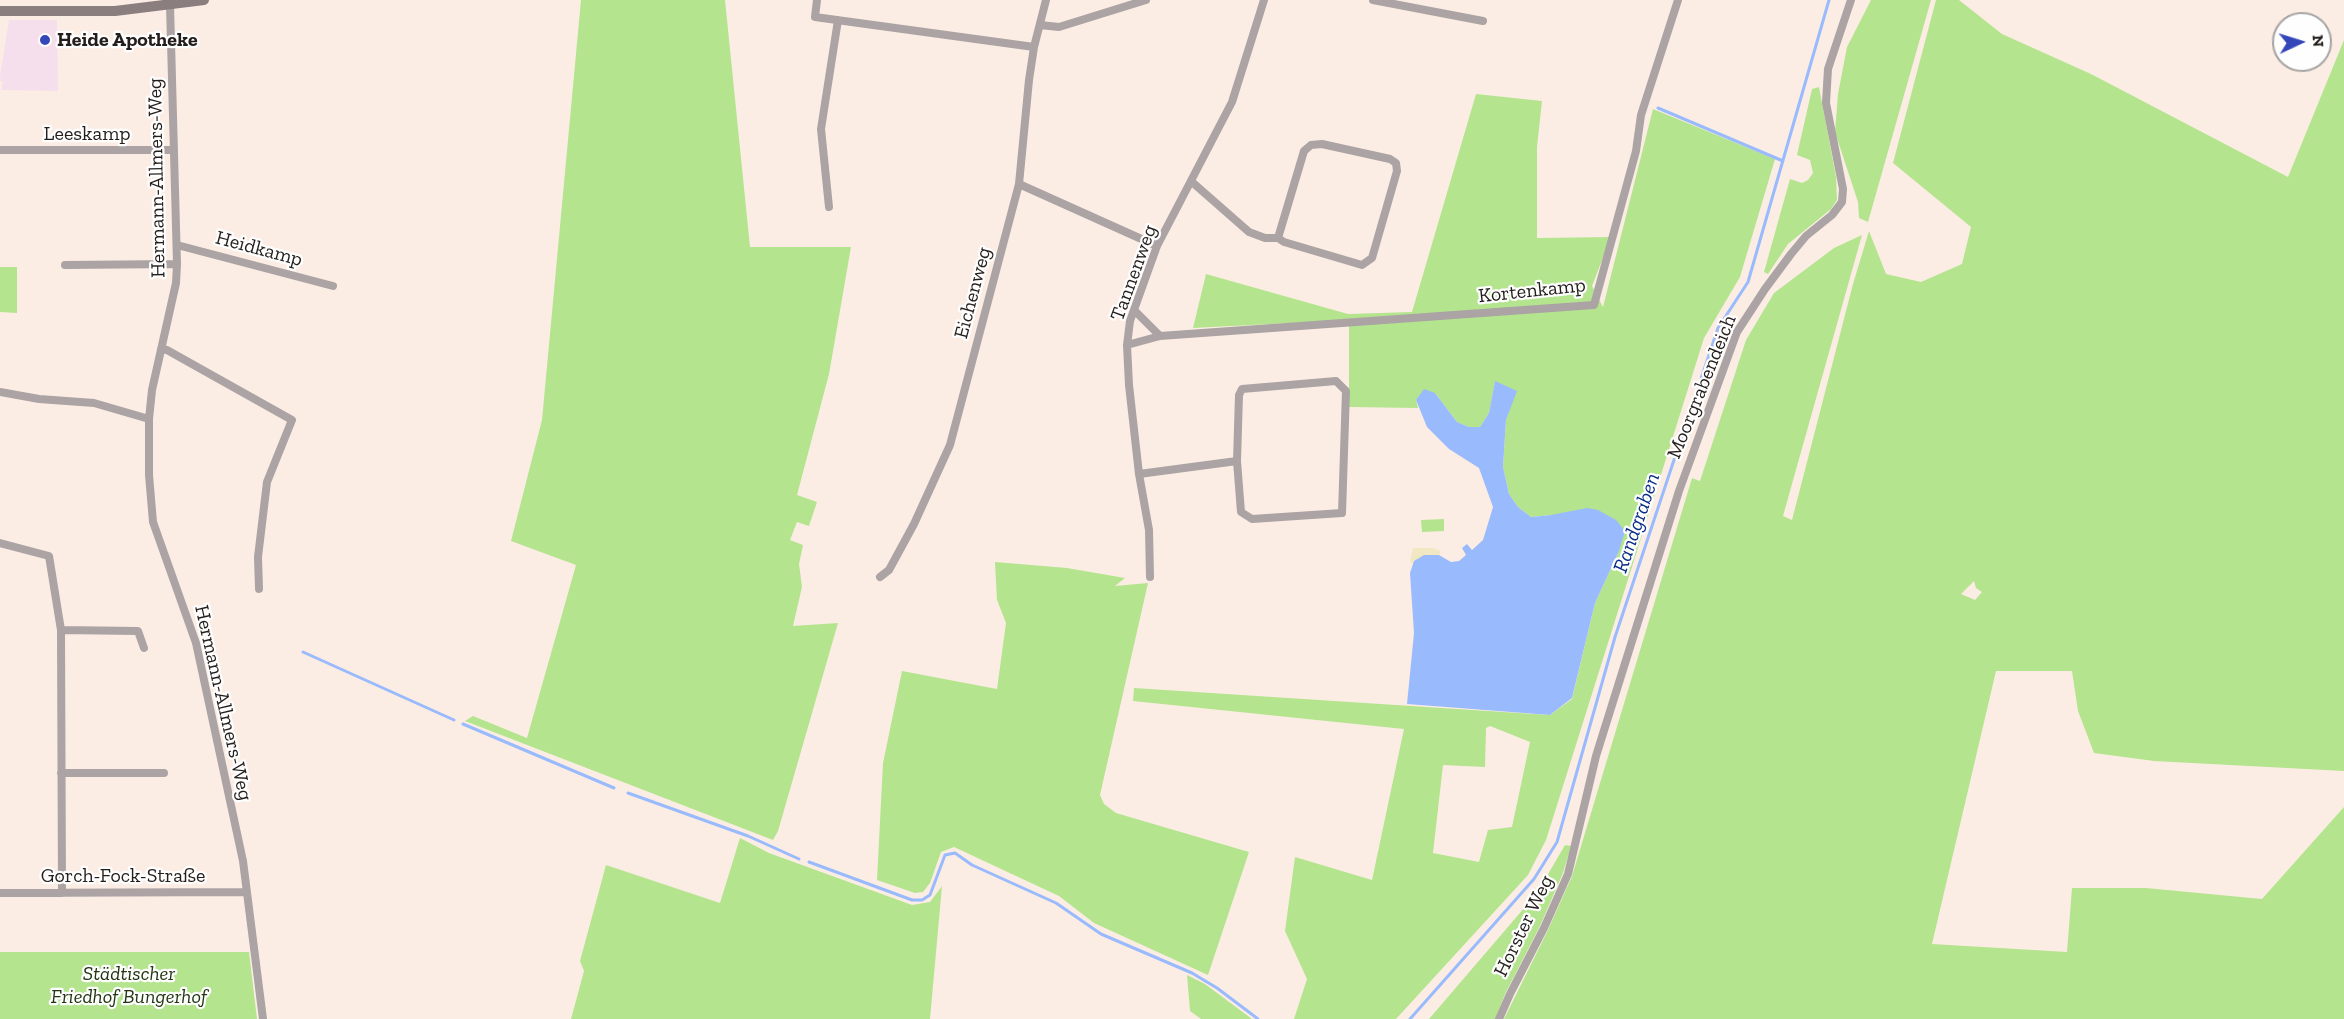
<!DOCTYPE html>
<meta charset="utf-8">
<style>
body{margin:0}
#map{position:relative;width:2344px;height:1019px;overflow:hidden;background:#fcede4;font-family:"Zilla Slab",serif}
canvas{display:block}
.north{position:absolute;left:2272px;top:12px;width:60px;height:60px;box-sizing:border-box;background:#fefefe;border:2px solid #a6a4a3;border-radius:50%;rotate:86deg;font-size:16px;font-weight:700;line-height:24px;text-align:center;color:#231e1b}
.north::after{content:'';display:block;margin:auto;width:21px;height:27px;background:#3447b9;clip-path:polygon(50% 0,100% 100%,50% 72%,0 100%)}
</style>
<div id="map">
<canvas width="2344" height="1019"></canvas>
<div class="north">N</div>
</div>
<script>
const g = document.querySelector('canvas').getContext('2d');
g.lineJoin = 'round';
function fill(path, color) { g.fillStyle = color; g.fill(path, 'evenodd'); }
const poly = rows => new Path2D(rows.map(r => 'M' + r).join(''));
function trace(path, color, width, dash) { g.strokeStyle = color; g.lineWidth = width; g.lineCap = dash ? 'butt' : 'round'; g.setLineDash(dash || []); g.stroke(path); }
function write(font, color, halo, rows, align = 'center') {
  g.font = font + ' "Zilla Slab",serif'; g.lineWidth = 4.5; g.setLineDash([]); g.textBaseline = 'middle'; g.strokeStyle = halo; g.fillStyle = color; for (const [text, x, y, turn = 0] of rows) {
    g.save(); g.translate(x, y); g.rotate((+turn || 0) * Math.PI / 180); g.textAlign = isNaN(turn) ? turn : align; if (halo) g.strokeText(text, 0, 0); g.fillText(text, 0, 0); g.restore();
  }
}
const commercial = poly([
 [9,20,57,20,58,91,1,90,3,82,0,81,0,76]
]);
const green = poly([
 [581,0,725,0,750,247,851,247,829,374,797,495,817,502,809,526,797,522,790,540,803,545,799,564,802,587,793,626,838,623,778,831,773,840,465,721,473,716,527,738,576,565,511,541,542,420],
 [1871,0,1931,0,1868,222,1859,218,1858,202,1835,132,1838,94,1847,47],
 [1936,0,1959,0,2002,34,2091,74,2288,177,2344,40,2344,771,2154,761,2094,753,2078,711,2072,671,1996,671,1932,944,2067,952,2072,888,2146,888,2262,899,2344,807,2344,1019,1504,1019,1548,930,1572,876,1692,478,1700,481,1746,340,1774,293,1834,248,1862,235,1783,516,1792,520,1853,284,1869,231,1886,274,1921,282,1962,264,1971,227,1893,163],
 [1974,581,1976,588,1982,592,1975,600,1961,594],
 [1819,87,1836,177,1837,200,1831,209,1788,244,1768,274,1764,272,1790,179,1802,183,1808,180,1813,173,1810,160,1797,155,1812,89],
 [1476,94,1542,101,1537,147,1537,238,1611,237,1592,286,1603,307,1653,109,1775,159,1740,277,1704,338,1546,840,1528,875,1396,1019,1294,1019,1307,979,1285,931,1295,857,1372,880,1404,729,1133,701,1134,688,1550,715,1572,699,1595,603,1619,551,1551,515,1531,517,1518,507,1509,494,1503,467,1506,420,1516,391,1495,382,1489,413,1480,427,1469,427,1457,422,1435,393,1416,400,1418,408,1349,407,1349,320,1193,328,1206,274,1348,314,1412,312],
 [1490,726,1530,742,1512,827,1488,830,1479,862,1433,853,1443,765,1485,767,1486,728],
 [0,267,17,267,17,313,0,312],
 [1444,519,1444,531,1422,532,1421,520],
 [995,562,1067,568,1125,578,1115,586,1148,583,1100,795,1104,804,1116,813,1249,852,1208,975,1094,923,1059,896,954,847,941,852,930,883,923,892,915,893,877,880,883,763,902,671,997,689,1006,623,997,600],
 [740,838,769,853,912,905,930,902,942,886,930,1019,571,1019,584,971,580,961,606,865,720,903],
 [1565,845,1571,846,1563,873,1540,926,1506,992,1495,1019,1429,1019,1537,893],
 [0,952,249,952,257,1019,0,1019],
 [1187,975,1205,984,1252,1019,1201,1019,1190,1011]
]);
const sand = poly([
 [1413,548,1433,548,1441,551,1439,555,1424,555,1413,564,1410,561]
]);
const water = poly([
 [1495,381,1517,391,1506,420,1503,467,1509,494,1518,507,1531,517,1551,515,1587,508,1598,510,1616,520,1625,531,1619,551,1595,603,1572,698,1550,715,1407,704,1414,633,1410,573,1414,561,1424,555,1439,555,1451,562,1459,561,1466,555,1462,548,1467,544,1472,550,1483,540,1493,507,1479,468,1449,449,1427,427,1416,400,1424,389,1435,393,1457,422,1469,427,1480,427,1489,413]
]);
const stream = poly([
 [1658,108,1783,161],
 [303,652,454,720],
 [463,724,614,788],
 [628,793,748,836,799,859],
 [809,862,912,900,922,900,930,895,945,855,955,853,972,865,1056,903,1101,934,1192,973,1217,988,1258,1019],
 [1410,1019,1534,879,1557,842,1615,637,1718,328,1748,282,1829,0]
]);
const street = poly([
 [817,0,815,17,1034,47],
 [1373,0,1483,21],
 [170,5,177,264,176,283,152,390,149,419,149,475,153,522,196,643,243,861,263,1019],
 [1040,25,1059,27,1146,0],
 [0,150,174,150],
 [1192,182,1249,232,1265,238,1278,238,1284,242,1362,265,1372,258,1397,171,1396,163,1390,159,1322,144,1311,145,1304,151,1278,238],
 [1019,184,1157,246],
 [829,207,821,129,838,20],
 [177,245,333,286],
 [65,265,177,264],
 [1134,310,1160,336],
 [1127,345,1160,336,1594,305,1636,151,1641,115,1678,0],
 [161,349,167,350,292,420,267,482,258,557,259,589],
 [0,392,39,399,94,403,149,419],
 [1139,474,1237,461,1241,512,1252,519,1342,513,1346,391,1336,381,1242,389,1239,395,1237,461],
 [0,543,49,556,61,630,62,893],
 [880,577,889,570,914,524,950,445,1019,184,1029,80,1034,47,1046,0],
 [1150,577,1149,530,1139,474,1129,385,1127,345,1130,321,1157,246,1232,102,1264,0],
 [61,630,138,631,144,648],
 [61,773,164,773],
 [0,893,247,892],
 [1499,1019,1510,994,1544,928,1568,874,1596,756,1679,491,1737,332,1765,289,1791,254,1806,236,1832,215,1842,202,1843,189,1826,103,1828,69,1851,0]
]);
const secondary = poly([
 [0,11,115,11,204,0]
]);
const markers = [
 [45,40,6,"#3447b9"]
];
const poiNames = [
 ["Heide Apotheke",57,40]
];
const streetNames = [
 ["Leeskamp",87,134],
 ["Hermann-Allmers-Weg",157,178,-91],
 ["Heidkamp",259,249,15],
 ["Tannenweg",1134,273,-70],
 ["Kortenkamp",1532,291,-6],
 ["Eichenweg",973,293,-75],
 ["Moorgrabendeich",1702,387,-68],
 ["Hermann-Allmers-Weg",223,703,77],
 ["Gorch-Fock-Straße",123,876],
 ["Horster Weg",1524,926,-64]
];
const parkNames = [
 ["Städtischer",129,974],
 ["Friedhof Bungerhof",129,997]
];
const waterNames = [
 ["Randgraben",1637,523,-71]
];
fill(commercial, '#f6dfec');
fill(green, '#b4e48e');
fill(sand, '#f1e7c2');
fill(water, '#99bafc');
trace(stream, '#99bafc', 3);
trace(street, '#aba3a4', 8);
trace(secondary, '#8a7e7f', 10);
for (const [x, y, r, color] of markers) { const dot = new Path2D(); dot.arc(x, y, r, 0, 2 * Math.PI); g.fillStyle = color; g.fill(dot); trace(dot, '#fefefe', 2); }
write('bold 20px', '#231e1b', '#fefefe', poiNames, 'left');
write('20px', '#231e1b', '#fefefe', streetNames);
write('italic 20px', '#233612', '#fefefe', parkNames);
write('italic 21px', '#0a2d88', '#fefefe', waterNames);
</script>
